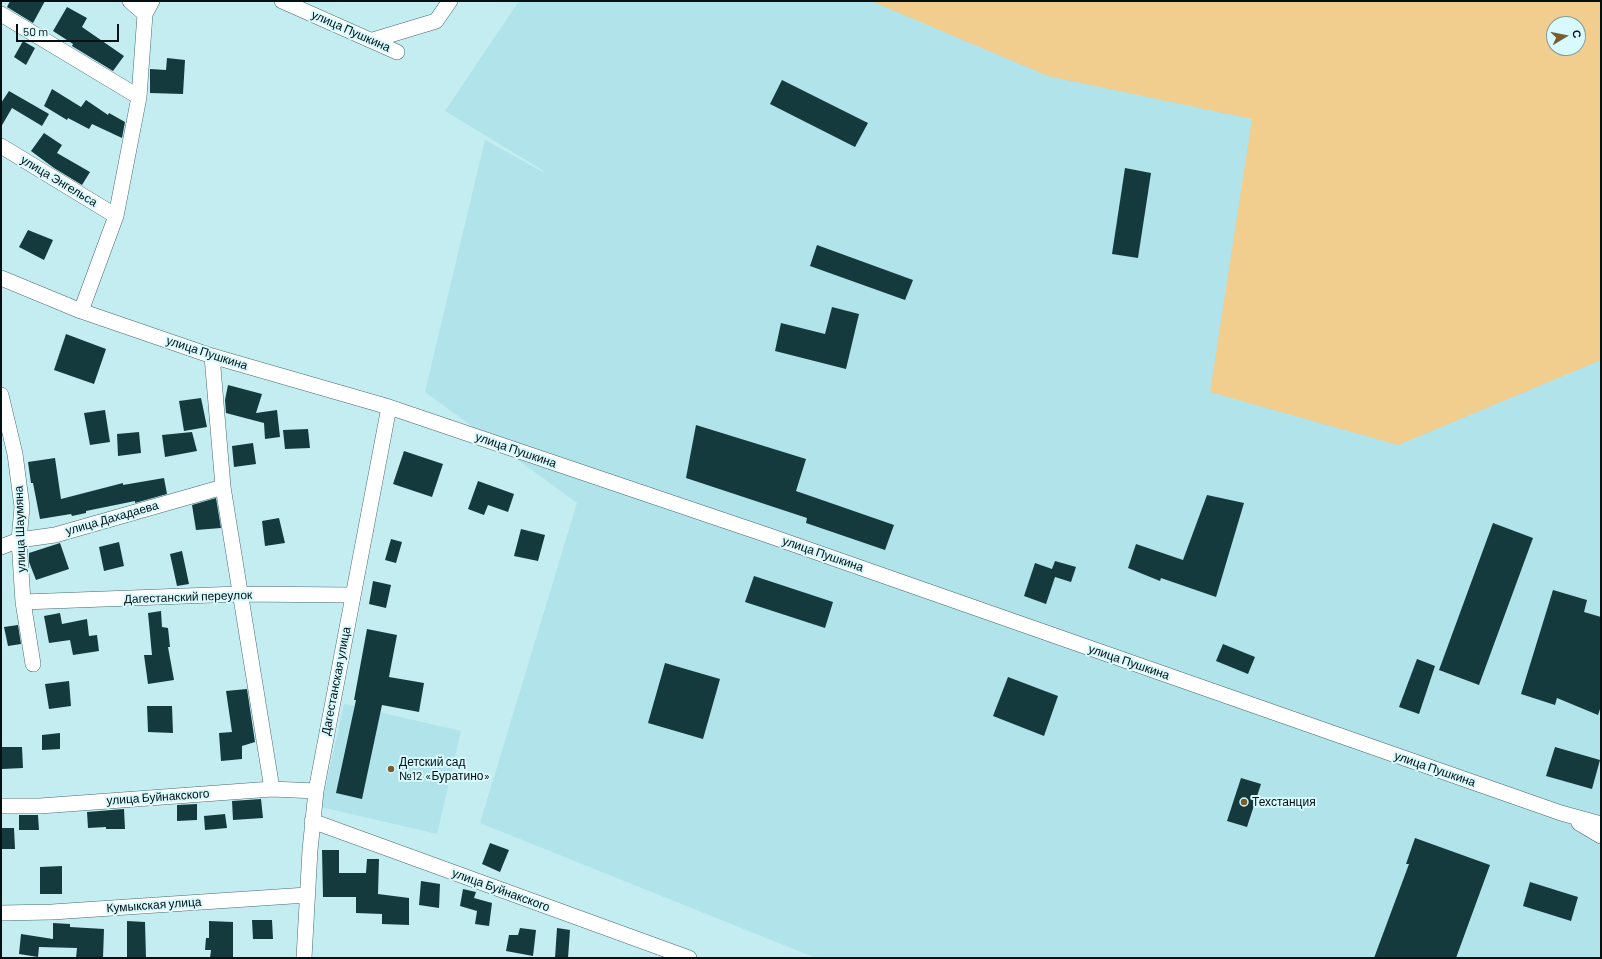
<!DOCTYPE html>
<meta charset="utf-8">
<style>
body{margin:0}
#map{position:relative;width:1602px;height:959px;overflow:hidden;background:#c4edf2;font-family:Barlow,sans-serif}
canvas{display:block}
.frame{position:absolute;inset:0;border:2px solid #031012;pointer-events:none}
.north{position:absolute;left:1546px;top:16px;width:40px;height:40px;box-sizing:border-box;background:#d8f9fd;border:1px solid #839c9f;border-radius:50%;rotate:80deg;font-size:11px;font-weight:700;line-height:16px;text-align:center;color:#031012}
.north::after{content:'';display:block;margin:auto;width:14px;height:18px;background:#775e2f;clip-path:polygon(50% 0,100% 100%,50% 72%,0 100%)}
.scale{position:absolute;left:16px;top:24px;width:103px;height:18px;box-sizing:border-box;border:2px solid #031012;border-top:0;padding-left:5px;font-size:12px;line-height:14px;white-space:nowrap;color:#031012;-webkit-text-stroke:3px #d8f9fd;paint-order:stroke}
</style>
<div id="map">
<canvas width="1602" height="959"></canvas>
<div class="frame"></div>
<div class="north">С</div>
<div class="scale">50 m</div>
</div>
<script>
const g = document.querySelector('canvas').getContext('2d');
g.lineJoin = 'round';
function fill(path, color) { g.fillStyle = color; g.fill(path, 'evenodd'); }
const poly = rows => new Path2D(rows.map(r => 'M' + r).join(''));
function trace(path, color, width, dash) { g.strokeStyle = color; g.lineWidth = width; g.lineCap = dash ? 'butt' : 'round'; g.setLineDash(dash || []); g.stroke(path); }
function write(font, color, halo, rows, align = 'center') {
  g.font = font + ' Barlow,sans-serif'; g.lineWidth = 4; g.setLineDash([]); g.textBaseline = 'middle'; g.strokeStyle = halo; g.fillStyle = color; for (const [text, x, y, turn = 0] of rows) {
    g.save(); g.translate(x, y); g.rotate((+turn || 0) * Math.PI / 180); g.textAlign = isNaN(turn) ? turn : align; if (halo) g.strokeText(text, 0, 0); g.fillText(text, 0, 0); g.restore();
  }
}
const built = poly([
 [519,1,910,1,1261,101,1601,345,1601,958,816,958,480,823,577,503,425,392,485,140,543,172,544,171,445,111],
 [344,704,461,731,437,834,321,807]
]);
const green = poly([
 [871,1,1601,1,1601,360,1398,445,1210,392,1252,119,1048,76],
 [1554,24,1578,24,1578,48,1554,48]
]);
const building = poly([
 [10,1,45,1,33,23,7,7],
 [67,7,87,18,82,27,124,56,113,71,72,46,73,44,53,31],
 [23,41,35,48,26,65,14,57],
 [167,58,185,60,183,94,150,93,150,69,166,70],
 [782,80,868,123,855,147,770,104],
 [52,89,81,107,86,100,108,115,109,113,125,122,122,138,92,124,89,129,68,118,67,120,44,106],
 [9,91,49,114,42,126,12,108,1,127,1,103],
 [44,133,62,145,57,153,90,172,82,185,54,168,31,151],
 [1125,168,1151,173,1138,258,1112,254],
 [28,230,53,240,44,260,19,247],
 [817,245,913,280,905,300,810,266],
 [832,307,859,314,846,369,775,351,781,323,825,334],
 [66,334,106,349,94,384,54,370],
 [228,385,262,394,256,413,277,410,280,437,265,439,264,423,226,413,225,400],
 [201,398,207,427,184,431,179,401],
 [105,410,110,442,90,445,84,413],
 [696,425,806,459,796,491,894,525,885,550,806,523,807,518,686,478],
 [308,429,310,448,285,449,283,430],
 [139,432,141,453,118,456,117,434],
 [192,432,197,451,165,457,162,435],
 [253,443,256,464,234,467,232,446],
 [404,451,443,464,432,497,393,484],
 [55,458,61,499,123,483,123,485,164,478,167,494,135,503,135,501,86,511,86,513,72,516,71,514,40,519,33,483,31,483,28,462],
 [478,481,514,494,508,512,488,505,484,515,468,509],
 [1207,495,1244,503,1216,597,1161,578,1160,581,1128,568,1136,544,1183,560],
 [216,498,221,528,196,530,192,505],
 [279,518,285,543,265,546,262,521],
 [1493,523,1533,538,1479,685,1439,670],
 [521,529,545,535,538,561,514,556],
 [391,539,402,542,396,563,385,560],
 [119,542,124,566,104,571,99,547],
 [60,543,69,569,36,580,29,562,29,553],
 [182,551,189,584,177,586,170,554],
 [1055,561,1076,567,1071,582,1055,577,1046,604,1024,596,1035,563,1052,569],
 [754,576,833,602,825,628,745,602],
 [373,581,391,585,386,608,369,604],
 [1553,590,1587,600,1584,612,1601,617,1601,706,1598,715,1557,698,1555,705,1521,694],
 [161,611,162,627,168,628,170,647,168,647,174,680,148,684,144,655,152,655,148,613],
 [60,613,62,624,87,619,89,636,97,635,99,651,73,655,70,640,49,643,44,616],
 [18,625,21,644,8,646,4,627],
 [367,629,397,635,389,677,424,683,419,712,382,705,362,799,336,793,356,700,354,700],
 [1223,644,1255,657,1248,674,1216,661],
 [1417,659,1435,666,1419,714,1399,707],
 [665,663,720,679,703,739,648,723],
 [1008,677,1058,696,1044,736,993,716],
 [69,681,71,706,49,709,45,684],
 [247,689,255,742,242,746,242,759,221,761,219,733,232,732,226,691],
 [147,706,172,706,173,733,148,732],
 [60,733,60,749,42,750,42,735],
 [1,747,22,747,23,768,2,769],
 [1555,747,1600,760,1592,789,1546,776],
 [1241,778,1261,784,1247,827,1227,821],
 [261,799,263,818,233,820,232,801],
 [197,804,197,820,177,821,177,805],
 [124,809,125,829,106,829,106,827,88,828,87,812],
 [225,814,227,828,205,830,204,816],
 [19,815,38,815,39,830,19,830],
 [1,828,14,828,15,849,1,849],
 [1415,838,1490,865,1456,958,1374,958,1409,864,1406,864],
 [490,843,509,850,500,872,482,864],
 [322,850,339,850,339,873,366,873,367,859,379,859,378,894,409,898,409,925,382,924,382,914,356,913,356,897,323,897],
 [62,866,62,894,40,894,40,867],
 [421,881,440,884,439,908,419,905],
 [1530,882,1578,897,1571,921,1523,906],
 [463,889,476,892,474,898,492,903,489,926,475,924,477,911,460,906],
 [252,920,272,920,273,939,253,939],
 [127,921,145,922,146,958,127,958],
 [209,921,233,922,233,957,210,958,211,950,205,950,206,938,209,938],
 [53,923,70,924,70,927,104,929,103,958,76,958,77,948,39,947,38,957,19,954,21,934,53,939],
 [520,928,536,930,533,956,506,951,509,935,518,935],
 [557,928,570,930,568,958,555,958]
]);
const minor = poly([
 [130,1,145,14],
 [282,1,397,52],
 [1,14,139,97],
 [373,40,436,21,450,1],
 [1,146,116,216],
 [1,278,81,311,212,356,389,407,770,536,1561,813,1601,824],
 [81,311,116,216,139,97,145,14,152,1],
 [212,356,223,487,272,789],
 [1,395,15,454,22,507,19,540,23,602,33,664],
 [1,547,19,540,55,535,223,487],
 [23,602,239,594,352,595],
 [1,806,40,806,272,789,316,791],
 [312,821,689,958],
 [1579,823,1601,836],
 [1,913,52,912,307,895],
 [304,958,310,850,316,791,389,407]
]);
const markers = [
 [391,769,4,"#775e2f"],
 [1244,802,4,"#775e2f"]
];
const streetNames = [
 ["улица Пушкина",351,31,24],
 ["улица Энгельса",59,181,31],
 ["улица Пушкина",207,353,18],
 ["улица Пушкина",516,450,19],
 ["улица Дахадаева",112,518,-16],
 ["улица Шаумяна",20,529,-92],
 ["улица Пушкина",823,554,19],
 ["Дагестанский переулок",188,597,-2],
 ["улица Пушкина",1129,662,19],
 ["Дагестанская улица",336,681,-79],
 ["улица Пушкина",1435,769,19],
 ["улица Буйнакского",158,797,-4],
 ["улица Буйнакского",501,890,20],
 ["Кумыкская улица",154,905,-4]
];
const poiNames = [
 ["Детский сад",399,762],
 ["№12 «Буратино»",399,776],
 ["Техстанция",1252,802]
];
fill(built, '#b0e3ea');
fill(green, '#f1cd8e');
fill(building, '#143a3e');
trace(minor, '#446a6e', 16);
trace(minor, '#fff', 15);
for (const [x, y, r, color] of markers) { const dot = new Path2D(); dot.arc(x, y, r, 0, 2 * Math.PI); g.fillStyle = color; g.fill(dot); trace(dot, '#d8f9fd', 1.5); }
write('12px', '#031012', '#d8f9fd', streetNames);
write('12px', '#031012', '#d8f9fd', poiNames, 'left');
</script>
